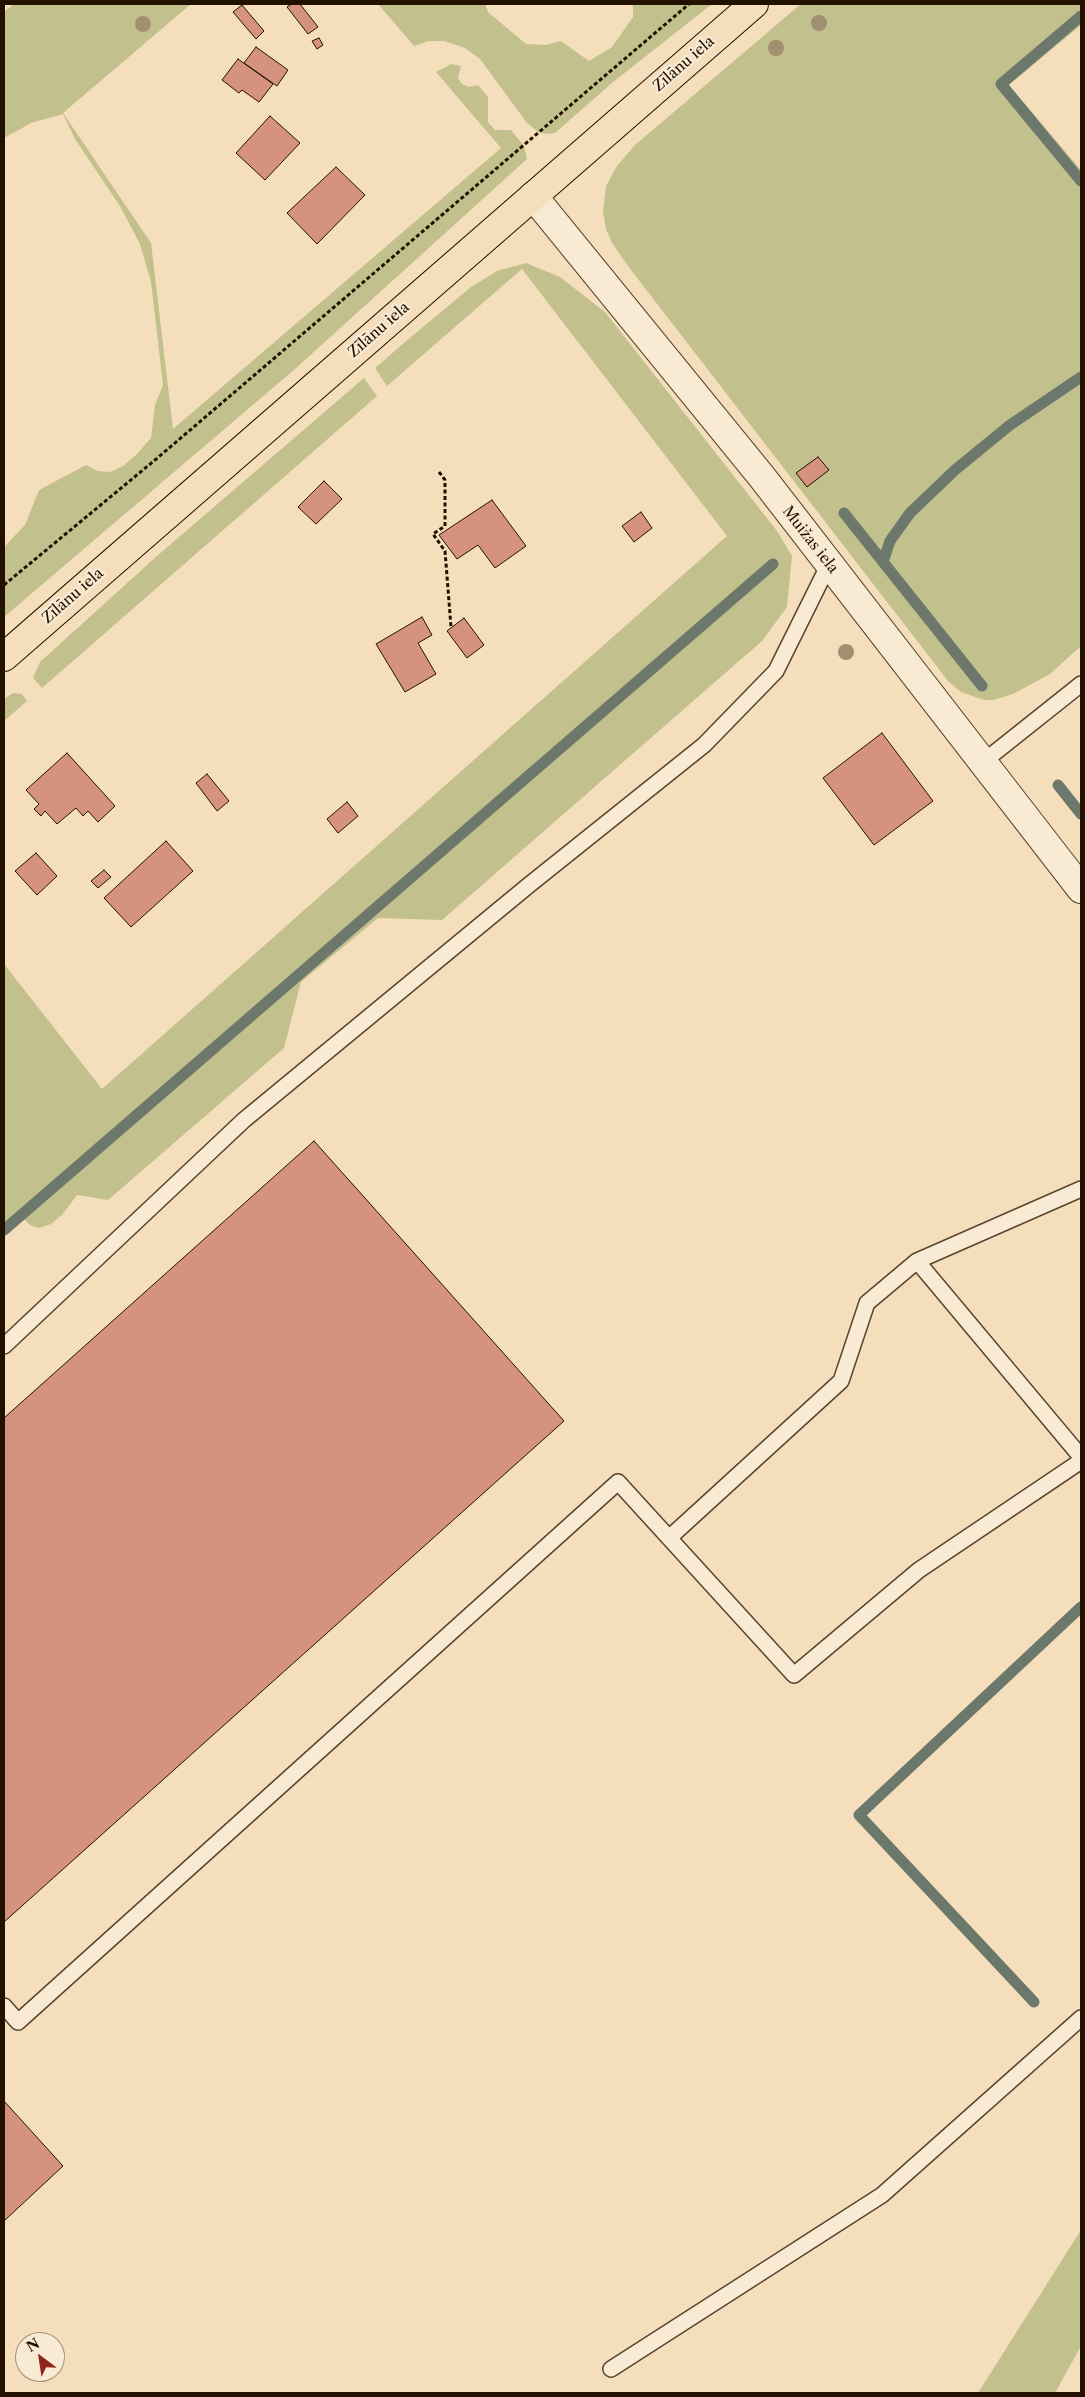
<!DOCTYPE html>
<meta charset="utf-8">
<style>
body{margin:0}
#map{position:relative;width:1085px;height:2397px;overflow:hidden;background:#f5debc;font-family:"Libre Caslon Text",serif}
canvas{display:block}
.frame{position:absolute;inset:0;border:5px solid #231100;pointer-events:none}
.north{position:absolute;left:15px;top:2332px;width:50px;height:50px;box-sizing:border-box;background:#f8ead3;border:1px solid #a3937f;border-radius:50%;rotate:329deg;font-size:14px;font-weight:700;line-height:20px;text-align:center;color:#231100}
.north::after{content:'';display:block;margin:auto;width:18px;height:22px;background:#8f2418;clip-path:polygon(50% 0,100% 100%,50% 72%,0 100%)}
</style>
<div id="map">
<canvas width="1085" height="2397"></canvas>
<div class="frame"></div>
<div class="north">N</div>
</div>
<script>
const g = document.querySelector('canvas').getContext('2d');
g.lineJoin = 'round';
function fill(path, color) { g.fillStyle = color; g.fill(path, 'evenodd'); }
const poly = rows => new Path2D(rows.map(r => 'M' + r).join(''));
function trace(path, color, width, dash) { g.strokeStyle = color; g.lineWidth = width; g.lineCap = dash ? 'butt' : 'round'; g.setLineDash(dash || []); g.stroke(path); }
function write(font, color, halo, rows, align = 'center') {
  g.font = font + ' "Libre Caslon Text",serif'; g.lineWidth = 4.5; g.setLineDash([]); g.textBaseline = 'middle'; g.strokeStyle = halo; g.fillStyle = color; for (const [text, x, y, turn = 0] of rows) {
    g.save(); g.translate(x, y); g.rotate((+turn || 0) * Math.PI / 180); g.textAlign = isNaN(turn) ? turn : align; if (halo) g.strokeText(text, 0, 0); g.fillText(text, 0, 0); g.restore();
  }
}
const green = poly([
 [14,4,191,4,63,113,151,243,173,429,501,148,436,72,451,64,461,66,458,78,462,84,469,87,478,85,488,97,488,122,495,130,511,130,524,146,527,159,295,369,4,617,4,547,25,525,39,490,86,465,97,471,110,472,123,466,137,454,151,438,155,405,163,385,151,282,140,244,120,206,75,139,63,114,31,123,4,138,4,12],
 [378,4,485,4,488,12,526,44,546,45,561,41,589,61,612,47,633,17,633,4,712,4,613,82,555,133,547,134,538,132,527,123,480,59,465,48,444,41,428,41,414,46],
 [801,4,1081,4,1081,25,1009,85,1081,170,1081,646,1050,674,1013,694,994,700,984,700,961,692,948,681,631,270,612,243,606,229,603,212,606,186,617,166,635,145],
 [526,263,560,277,605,312,777,531,792,556,787,607,762,641,442,920,378,918,301,982,284,1048,108,1200,77,1195,62,1215,51,1224,39,1228,30,1225,20,1215,4,1230,4,964,102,1089,727,536,522,269,387,386,375,368,411,337,471,287,497,271],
 [364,378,377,396,42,688,33,678,40,662,157,556],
 [13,693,22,694,27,701,4,721,4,699],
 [1081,2230,1081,2346,1055,2393,978,2393]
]);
const stream = poly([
 [1081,16,1001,84,1081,181],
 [844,513,982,686],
 [883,562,890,541,910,513,955,470,1010,425,1081,377],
 [1058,785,1081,814],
 [4,1230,773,564],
 [1034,2002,859,1815,1081,1607]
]);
const building = poly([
 [292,4,300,4,318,27,308,34,287,7,292,4],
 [242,5,264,31,256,39,233,12,242,5],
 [319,38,323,45,317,49,312,41,319,38],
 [256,47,288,70,277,86,244,63,256,47],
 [238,59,273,84,259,102,242,90,239,93,222,80,238,59],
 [270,116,300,143,265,180,236,153,270,116],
 [336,167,365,195,317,244,287,213,336,167],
 [818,457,829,470,807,487,796,473,818,457],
 [324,481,342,499,316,524,298,507,324,481],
 [492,500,526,546,495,568,478,545,457,559,439,535,492,500],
 [641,512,652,528,634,542,622,526,641,512],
 [422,617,432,635,418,643,436,674,405,692,376,644,422,617],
 [464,618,484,645,467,658,447,631,464,618],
 [882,733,933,801,874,845,823,778,882,733],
 [67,753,115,806,98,822,88,811,83,816,76,808,57,824,45,811,41,816,34,809,39,804,26,790,67,753],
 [207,774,229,801,217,811,196,783,207,774],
 [347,802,358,816,338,833,327,819,347,802],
 [166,841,193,871,131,927,104,898,166,841],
 [36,853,57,876,37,895,15,871,36,853],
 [104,870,111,877,98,888,91,881,104,870],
 [314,1141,564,1421,4,1922,4,1418,314,1141],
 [4,2101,63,2166,4,2221,4,2101]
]);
const path = poly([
 [439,472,445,480,445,526,433,534,445,551,451,627],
 [4,585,155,460,689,4]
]);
const service = poly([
 [983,762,1081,684],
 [917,1261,1081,1457],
 [4,1346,244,1120,529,885,704,745,776,671,829,564],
 [669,1538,841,1381,867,1303,917,1261,1081,1189],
 [4,2006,18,2022,618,1482,794,1675,919,1570,1081,1461],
 [611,2369,882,2195,1081,2018]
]);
const minor = poly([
 [533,196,762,477,1081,889]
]);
const trunk = poly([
 [4,657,754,4]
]);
const trees = [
 [819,23],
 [143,24],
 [776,48],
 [846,652]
];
const streetNames = [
 ["Zīlānu iela",684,64,-41],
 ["Zīlānu iela",379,330,-41],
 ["Muižas iela",810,540,52],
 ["Zīlānu iela",73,596,-41]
];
fill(green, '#c2c08c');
trace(stream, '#6c786b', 11);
fill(building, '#d5937f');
trace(building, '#231100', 1);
trace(service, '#58442f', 18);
trace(minor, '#58442f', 30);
trace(trunk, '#231100', 30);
trace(path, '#231100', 3, [4, 2.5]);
trace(service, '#f8ead3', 15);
trace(minor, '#f8ead3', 28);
trace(trunk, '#f5debc', 28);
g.fillStyle = '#a08f70';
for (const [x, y] of trees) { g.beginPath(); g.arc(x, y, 8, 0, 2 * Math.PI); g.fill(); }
write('15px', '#231100', '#f8ead3', streetNames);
</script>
